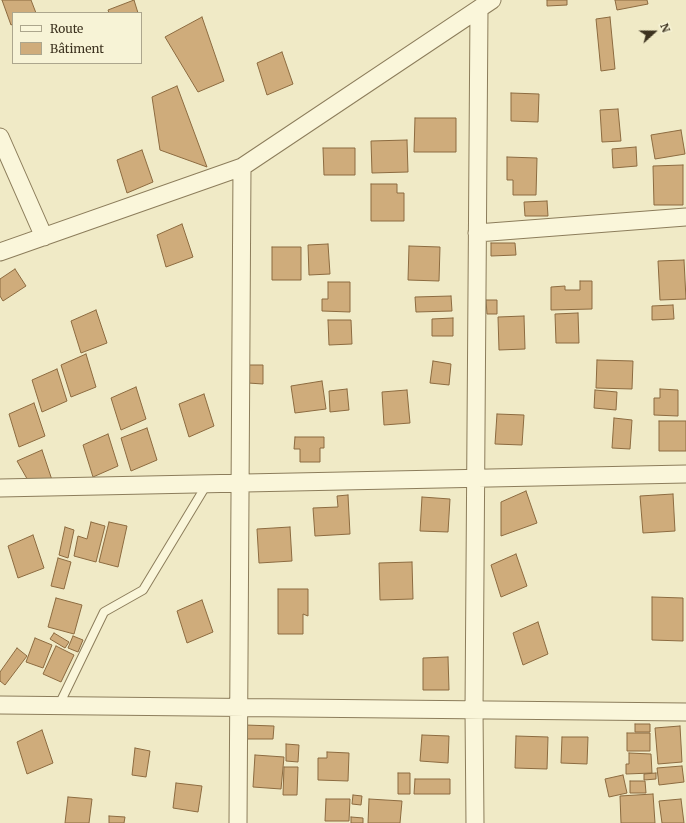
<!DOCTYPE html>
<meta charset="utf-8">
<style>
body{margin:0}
#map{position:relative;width:686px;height:823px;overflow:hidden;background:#f0eac6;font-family:Merriweather,serif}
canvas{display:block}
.legend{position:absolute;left:12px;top:12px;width:130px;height:52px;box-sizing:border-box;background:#f7f3d6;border:1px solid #aca68d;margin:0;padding:5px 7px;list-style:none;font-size:12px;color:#3c321f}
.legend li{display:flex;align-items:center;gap:8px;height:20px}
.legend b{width:20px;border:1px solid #aca68d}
.north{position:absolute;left:634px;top:12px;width:40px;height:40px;-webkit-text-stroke:3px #f7f3d6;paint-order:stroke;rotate:69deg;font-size:11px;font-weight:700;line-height:16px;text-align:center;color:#3c321f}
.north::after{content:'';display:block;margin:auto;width:14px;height:18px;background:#3c321f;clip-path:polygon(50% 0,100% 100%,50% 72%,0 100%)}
</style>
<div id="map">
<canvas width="686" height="823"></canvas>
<ul class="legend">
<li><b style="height:5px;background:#faf6da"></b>Route</li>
<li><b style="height:11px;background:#cfac7b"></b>Bâtiment</li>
</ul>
<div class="north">N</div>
</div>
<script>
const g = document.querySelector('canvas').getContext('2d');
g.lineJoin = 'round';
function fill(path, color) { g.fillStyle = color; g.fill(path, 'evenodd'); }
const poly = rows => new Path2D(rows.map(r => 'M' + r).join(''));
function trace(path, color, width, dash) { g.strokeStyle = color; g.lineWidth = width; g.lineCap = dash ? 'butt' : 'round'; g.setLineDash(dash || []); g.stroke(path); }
const building = poly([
 [2,0,31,0,36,13,13,13,13,24,11,25,2,0],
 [134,0,138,13,109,13,108,10,134,0],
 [547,0,567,0,567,5,547,6,547,0],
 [615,0,647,0,648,4,617,10,615,0],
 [202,17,224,81,198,92,165,37,202,17],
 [610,17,615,69,601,71,596,19,610,17],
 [282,52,293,84,267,95,257,63,282,52],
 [177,86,207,167,160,150,152,97,177,86],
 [511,93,539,94,538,122,511,121,511,93],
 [618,109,621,141,602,142,600,110,618,109],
 [415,118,456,118,456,152,414,152,415,118],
 [681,130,685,154,655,159,651,135,681,130],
 [407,140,408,172,372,173,371,141,407,140],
 [636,147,637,166,613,168,612,149,636,147],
 [323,148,355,148,355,175,324,175,323,148],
 [142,150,153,182,127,193,117,160,142,150],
 [507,157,537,158,536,195,513,195,513,180,507,180,507,157],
 [683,165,683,205,654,205,653,166,683,165],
 [371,184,397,184,397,193,404,193,404,221,371,221,371,184],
 [547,201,548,216,525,216,524,202,547,201],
 [182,224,193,257,166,267,157,235,182,224],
 [491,243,515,243,516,255,491,256,491,243],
 [328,244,330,274,309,275,308,245,328,244],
 [409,246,440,247,439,281,408,280,409,246],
 [272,247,301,247,301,280,272,280,272,247],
 [684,260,686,299,660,300,658,261,684,260],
 [15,269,26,286,3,301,0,296,0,279,15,269],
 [580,281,592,281,592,309,551,310,551,287,565,286,565,290,580,290,580,281],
 [328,282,350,282,350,312,322,311,322,299,328,299,328,282],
 [451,296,452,311,416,312,415,297,451,296],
 [486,300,497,300,497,314,487,314,486,300],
 [673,305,674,319,652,320,652,306,673,305],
 [96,310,107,343,81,353,71,321,96,310],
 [578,313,579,343,556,343,555,314,578,313],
 [524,316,525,349,499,350,498,317,524,316],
 [453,318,453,336,432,336,432,319,453,318],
 [328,320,351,320,352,344,329,345,328,320],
 [86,354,96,387,71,397,61,365,86,354],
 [597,360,633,361,632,389,596,388,597,360],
 [433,361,451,364,449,385,430,383,433,361],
 [248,365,263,365,263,384,248,383,248,365],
 [57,369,67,401,42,412,32,380,57,369],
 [322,381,326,409,295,413,291,386,322,381],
 [136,387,146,419,121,430,111,398,136,387],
 [347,389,349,410,330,412,329,391,347,389],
 [660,389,678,390,678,416,654,415,654,398,660,398,660,389],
 [407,390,410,423,384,425,382,392,407,390],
 [595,390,617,392,616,410,594,408,595,390],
 [204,394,214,426,189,437,179,404,204,394],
 [34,403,45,436,19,447,9,414,34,403],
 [497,414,524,415,522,445,495,444,497,414],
 [614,418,632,420,630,449,612,448,614,418],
 [659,421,686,421,686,451,659,451,659,421],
 [147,428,157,460,131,471,121,438,147,428],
 [108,434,118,466,93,477,83,445,108,434],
 [295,437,324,437,324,448,320,448,320,462,300,462,300,449,294,449,295,437],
 [42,450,53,483,30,484,17,461,42,450],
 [526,491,537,523,501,536,501,502,526,491],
 [673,494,675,531,643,533,640,496,673,494],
 [348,495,350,534,315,536,313,508,338,507,337,496,348,495],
 [422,497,450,499,448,532,420,531,422,497],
 [91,522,105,526,96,562,74,556,78,536,87,539,91,522],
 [109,522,127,526,118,567,99,562,109,522],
 [65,527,74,530,68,558,59,555,65,527],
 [290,527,292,561,259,563,257,529,290,527],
 [33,535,44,568,18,578,8,546,33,535],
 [516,554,527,586,501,597,491,565,516,554],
 [58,558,71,562,64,589,51,586,58,558],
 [412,562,413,599,380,600,379,563,412,562],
 [278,589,308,589,308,616,303,614,303,634,278,634,278,589],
 [652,597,683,598,683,641,652,640,652,597],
 [56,598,82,605,74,634,48,627,56,598],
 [202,600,213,632,187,643,177,611,202,600],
 [538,622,548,654,523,665,513,633,538,622],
 [54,633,69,642,65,648,50,639,54,633],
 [73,636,83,640,78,652,68,648,73,636],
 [35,638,52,645,43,668,26,662,35,638],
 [56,646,74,655,61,682,43,674,56,646],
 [17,648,27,656,5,685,0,681,0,672,17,648],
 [448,657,449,690,423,690,423,658,448,657],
 [635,724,650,724,650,732,635,732,635,724],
 [245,725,274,726,273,739,244,739,245,725],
 [680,726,682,762,658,764,655,728,680,726],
 [42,730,53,763,27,774,17,742,42,730],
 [627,733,650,733,650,751,627,751,627,733],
 [422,735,449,736,448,763,420,761,422,735],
 [516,736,548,737,547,769,515,768,516,736],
 [562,737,588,737,587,764,561,763,562,737],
 [286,744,299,745,298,762,286,761,286,744],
 [135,748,150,751,146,777,132,775,135,748],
 [327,752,349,753,348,781,318,780,318,758,327,758,327,752],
 [629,753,651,754,652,773,626,774,626,764,629,764,629,753],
 [255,755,284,757,281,789,253,787,255,755],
 [682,766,684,782,659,785,657,768,682,766],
 [284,767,298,767,297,795,283,795,284,767],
 [398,773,410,773,410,794,398,794,398,773],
 [656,773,656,779,644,780,644,774,656,773],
 [623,775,627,793,609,797,605,779,623,775],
 [415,779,450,779,450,794,414,794,415,779],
 [630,781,645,781,646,793,630,793,630,781],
 [176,783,202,786,198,812,173,808,176,783],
 [653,794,655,823,621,823,620,796,653,794],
 [353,795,362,796,361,805,352,804,353,795],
 [68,797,92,799,89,823,65,823,68,797],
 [326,799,350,799,349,821,325,821,326,799],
 [369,799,402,801,400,823,368,823,369,799],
 [681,799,684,823,662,823,659,801,681,799],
 [109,816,125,817,124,823,109,823,109,816],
 [351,817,363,818,363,823,351,823,351,817]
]);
const service = poly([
 [59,705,104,612,143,590,207,484]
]);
const minor = poly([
 [0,137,44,237],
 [477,233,686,217],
 [0,252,242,167,492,0],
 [0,488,686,474],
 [0,705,686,712],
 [238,823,242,167],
 [475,823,474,710,479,9]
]);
fill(building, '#cfac7b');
trace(building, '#8c6b40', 1);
trace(service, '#8c7d5b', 10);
trace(minor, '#8c7d5b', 19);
trace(service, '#faf6da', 8);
trace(minor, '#faf6da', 17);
</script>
